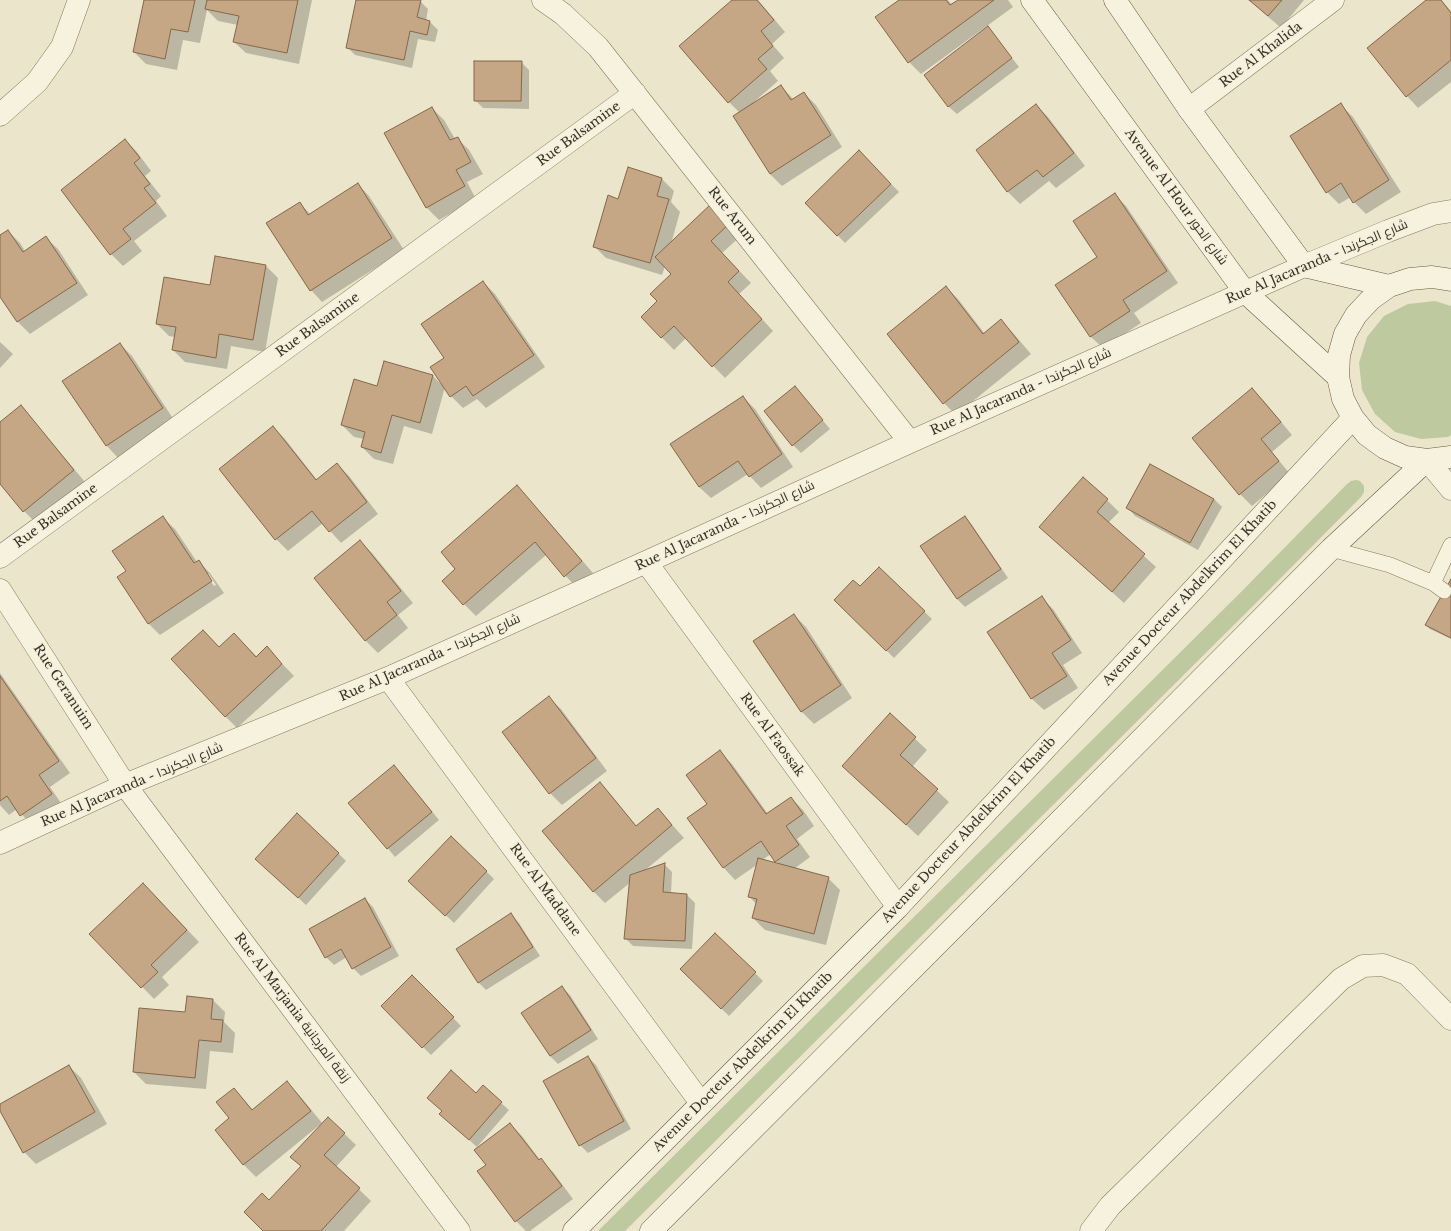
<!DOCTYPE html>
<meta charset="utf-8">
<style>
body{margin:0}
canvas{display:block;background:#ebe5cb}
</style>
<canvas width="1451" height="1231"></canvas>
<script>
const g = document.querySelector('canvas').getContext('2d');
g.lineJoin = 'round';
function fill(path, color) { g.fillStyle = color; g.fill(path, 'evenodd'); }
const poly = rows => new Path2D(rows.map(r => 'M' + r).join(''));
function trace(path, color, width, dash) { g.strokeStyle = color; g.lineWidth = width; g.lineCap = dash ? 'butt' : 'round'; g.setLineDash(dash || []); g.stroke(path); }
function write(font, color, halo, rows, align = 'center') {
  g.font = font + ' "Libre Baskerville",Cairo,serif'; g.lineWidth = 3; g.setLineDash([]); g.textBaseline = 'middle'; g.strokeStyle = halo; g.fillStyle = color; for (const [text, x, y, turn = 0] of rows) {
    g.save(); g.translate(x, y); g.rotate((+turn || 0) * Math.PI / 180); g.textAlign = isNaN(turn) ? turn : align; if (halo) g.strokeText(text, 0, 0); g.fillText(text, 0, 0); g.restore();
  }
}
const green = poly([
 [1435,301,1451,306,1451,435,1448,437,1421,439,1395,432,1375,414,1362,390,1359,363,1367,337,1384,316,1408,304],
 [1356,480,1360,481,1364,486,1364,492,1361,497,1256,603,625,1231,598,1231,1243,590,1347,484,1351,481]
]);
const shadow = poly([
 [145,0,312,0,299,64,246,53,234,42,238,25,218,21,207,10,200,43,183,40,177,70,146,64,134,52],
 [358,0,414,0,420,1,428,9,426,21,430,22,438,30,435,42,418,39,412,68,355,55,347,47],
 [733,0,758,0,785,32,772,44,784,58,770,71,778,81,754,102,755,103,781,86,794,100,804,93,816,105,842,147,782,186,770,174,740,113,729,102],
 [900,0,948,0,952,5,959,0,1008,0,1013,7,921,74,909,62],
 [1249,0,1304,0,1281,28],
 [1427,0,1441,0,1451,11,1451,82,1418,108,1407,96],
 [988,28,995,36,1019,67,957,114,949,107,925,75],
 [521,62,529,70,529,109,483,108,475,100],
 [1036,105,1048,117,1085,166,1056,188,1049,181,1020,204,1008,192,977,151],
 [1341,105,1353,117,1401,192,1366,214,1354,202,1351,197,1339,204,1327,192,1292,136],
 [432,108,444,120,455,139,457,138,469,150,483,174,467,182,476,199,439,220,427,208,386,134],
 [125,140,137,152,151,171,145,176,161,196,156,201,167,216,134,241,142,251,123,266,111,254],
 [859,151,899,192,845,243,806,203],
 [628,169,662,179,674,191,671,202,680,212,671,244,711,206,741,236,722,253,751,283,739,294,773,331,725,378,686,338,674,350,642,317,659,301,672,274,665,266,662,275,606,258,594,246,619,200],
 [358,184,369,196,404,250,322,302,311,290,300,203,311,215],
 [1114,194,1126,206,1178,283,1134,313,1141,323,1103,348,1091,337,1057,286,1098,257],
 [8,231,20,243,25,251,46,238,58,249,88,295,30,334,18,322,0,295,0,236],
 [216,257,266,266,278,278,265,352,231,346,227,369,185,362,173,350,175,337,169,336,157,324,211,286],
 [483,282,495,294,545,367,486,408,477,399,463,408,451,396,445,387,432,434,404,426,393,464,374,459,362,447,364,439,354,437,342,425,378,387,433,376,442,385,443,384,445,358],
 [946,287,958,299,985,334,1001,321,1013,333,1031,354,956,415,944,403,888,334],
 [0,342,13,354,0,368],
 [120,344,132,356,174,420,118,458,107,446,64,381],
 [795,387,830,429,801,453,793,445],
 [1252,389,1264,401,1292,435,1272,452,1290,474,1252,506,1240,494],
 [743,397,755,409,793,467,761,488,748,474,711,498,699,487],
 [20,407,32,419,85,482,36,523,24,511,0,482,0,424],
 [273,427,285,439,317,480,337,464,349,476,378,514,341,543,323,523,288,551,276,539],
 [529,499,593,573,577,588,546,555,476,616,464,604],
 [1214,499,1222,507,1198,550,1135,516,1128,508],
 [1107,500,1119,512,1108,523,1156,567,1124,603,1040,527],
 [965,517,972,525,1008,578,965,607,957,599,922,546],
 [163,518,175,529,197,562,198,561,210,573,224,593,160,635,148,623,127,571],
 [206,574,209,574,216,585,214,586],
 [360,541,372,553,413,603,398,615,408,628,378,653,366,641,315,578],
 [879,568,932,619,894,658,835,600,860,588],
 [1451,581,1451,639,1430,629,1426,625],
 [1042,598,1053,609,1082,653,1063,665,1078,688,1044,710,1032,699],
 [794,615,806,627,852,698,814,724,802,712,755,641],
 [234,634,257,657,267,648,294,676,237,728,225,716,219,648],
 [0,673,70,773,50,787,63,806,33,827,17,809,9,815,0,805],
 [549,698,561,709,607,771,562,805,550,793,504,732],
 [890,715,927,750,912,767,949,802,918,836,855,778],
 [720,752,732,764,768,814,791,798,803,810,814,826,797,839,810,857,794,869,828,878,840,890,826,945,765,930,753,918,756,904,750,897,758,864,735,880,724,868,688,818,708,804],
 [771,854,776,861,780,865,762,860],
 [402,775,439,820,395,857,350,803],
 [600,784,612,796,637,827,658,809,684,838,644,871,664,864,672,872,671,894,687,895,695,903,692,949,633,946,625,938,631,882,605,903,593,891],
 [338,853,346,861,306,905,265,867],
 [486,871,494,879,454,923,418,889],
 [155,896,199,942,162,977,169,985,154,999,91,934],
 [365,899,373,907,399,956,361,976,353,968,347,957,334,965,326,957],
 [511,915,519,923,540,956,486,990,478,982],
 [681,969,755,973,763,981,729,1016],
 [412,976,461,1026,431,1055,382,1006],
 [562,987,570,995,598,1039,558,1064,550,1056,522,1013],
 [213,1000,225,1012,224,1022,235,1033,233,1053,210,1051,206,1089,146,1084,134,1072,186,1013],
 [588,1057,596,1065,631,1129,588,1153,580,1145],
 [69,1066,81,1078,107,1124,36,1164,24,1152,0,1109,0,1105],
 [287,1083,299,1095,323,1124,328,1118,356,1145,336,1167,371,1201,344,1231,264,1231,269,1202,302,1167,292,1157,322,1124,322,1123,256,1177,244,1165,217,1130,231,1118,234,1089,253,1110],
 [477,1094,501,1103,509,1110,477,1147,449,1122],
 [510,1124,522,1136,540,1160,553,1172,573,1199,530,1231,526,1231,516,1221,487,1165]
]);
const building = poly([
 [144,0,195,0,188,32,171,29,165,59,133,52,144,0],
 [207,0,298,0,287,53,233,42,239,16,205,9,207,0],
 [356,0,421,0,417,17,430,21,427,35,410,31,404,60,346,48,356,0],
 [732,0,757,0,774,20,761,31,773,46,758,59,767,69,728,103,679,46,732,0],
 [899,0,946,0,950,5,958,0,994,0,908,63,875,17,899,0],
 [1249,0,1282,0,1268,16,1249,0],
 [1426,0,1441,0,1451,13,1451,60,1406,97,1367,48,1426,0],
 [988,26,1012,58,948,107,924,75,988,26],
 [474,61,522,61,521,101,474,101,474,61],
 [781,85,791,100,804,92,831,135,770,174,733,116,781,85],
 [1341,103,1389,180,1353,203,1341,183,1326,193,1290,136,1341,103],
 [1036,104,1074,153,1043,177,1037,170,1007,192,976,150,1036,104],
 [432,107,450,140,458,137,471,162,456,170,465,186,426,208,384,133,432,107],
 [125,139,140,158,134,163,150,184,144,188,156,203,123,229,131,239,110,255,61,190,125,139],
 [859,150,891,184,837,236,805,203,859,150],
 [628,167,662,178,657,196,669,199,650,263,593,247,608,195,618,199,628,167],
 [358,183,392,238,310,291,266,223,300,202,308,215,358,183],
 [1115,193,1167,271,1123,300,1130,311,1090,337,1055,285,1097,257,1073,221,1115,193],
 [711,204,730,223,711,241,739,271,728,282,762,319,712,367,674,326,661,338,641,317,657,301,650,294,671,274,655,257,711,204],
 [8,230,23,252,46,236,77,283,17,322,0,297,0,235,8,230],
 [215,256,266,265,253,340,219,334,216,358,172,350,176,327,156,324,164,277,210,285,215,256],
 [483,281,534,355,473,396,466,386,450,397,430,367,444,358,421,324,483,281],
 [946,286,983,334,1001,319,1019,342,943,404,887,334,946,286],
 [120,343,163,408,106,446,62,381,120,343],
 [384,361,433,375,420,423,392,415,381,453,361,447,365,432,341,425,354,379,377,386,384,361],
 [795,386,823,420,792,446,764,411,795,386],
 [1252,388,1281,422,1261,439,1279,461,1239,495,1192,438,1252,388],
 [743,396,782,454,749,477,738,461,699,487,670,444,743,396],
 [21,405,74,470,23,512,0,484,0,422,21,405],
 [273,426,316,480,337,463,367,502,329,532,312,511,275,540,219,469,273,426],
 [1150,464,1214,499,1190,543,1126,508,1150,464],
 [1083,477,1108,499,1097,512,1145,554,1112,592,1039,527,1083,477],
 [517,485,582,561,564,577,535,542,463,605,442,581,455,569,441,552,517,485],
 [163,516,194,563,199,560,212,581,148,624,117,577,126,571,112,551,163,516],
 [965,516,1001,569,957,599,920,546,965,516],
 [360,540,401,591,387,602,397,615,365,641,314,578,360,540],
 [879,567,925,611,886,651,834,600,853,580,860,586,879,567],
 [1451,579,1451,638,1425,625,1451,579],
 [1042,596,1071,640,1052,653,1067,676,1031,699,987,632,1042,596],
 [794,614,841,685,801,712,753,641,794,614],
 [203,630,219,647,234,633,256,657,267,646,282,664,225,717,171,659,203,630],
 [0,676,59,761,39,775,52,794,20,816,7,796,0,801,0,676],
 [549,696,596,758,549,794,502,732,549,696],
 [890,713,916,737,900,755,938,789,906,825,842,766,890,713],
 [720,750,766,814,791,797,803,814,786,826,799,845,775,862,761,841,723,868,687,818,707,804,686,775,720,750],
 [394,765,432,812,387,849,348,803,394,765],
 [600,782,636,826,658,808,672,825,593,892,542,831,600,782],
 [297,813,339,853,298,898,255,859,297,813],
 [451,836,487,871,445,916,408,881,451,836],
 [758,858,829,877,814,934,752,918,757,899,748,897,758,858],
 [665,863,663,892,687,894,685,941,624,939,630,875,665,863],
 [143,883,187,930,151,965,158,972,141,988,89,934,143,883],
 [365,898,391,947,352,969,341,949,325,958,309,929,365,898],
 [511,913,533,947,478,983,456,949,511,913],
 [715,933,756,972,721,1009,680,969,715,933],
 [412,975,454,1017,422,1048,381,1006,412,975],
 [562,986,591,1030,550,1056,521,1013,562,986],
 [187,996,213,999,211,1019,223,1020,221,1042,199,1040,195,1078,133,1072,139,1008,185,1012,187,996],
 [588,1056,624,1121,579,1146,543,1081,588,1056],
 [69,1065,95,1112,23,1153,0,1111,0,1104,69,1065],
 [451,1070,476,1093,483,1085,502,1102,469,1140,439,1114,442,1111,427,1098,451,1070],
 [287,1081,311,1111,243,1165,215,1130,229,1118,216,1102,234,1088,252,1110,287,1081],
 [328,1117,345,1133,324,1155,360,1188,321,1231,263,1231,244,1212,262,1193,269,1200,301,1166,290,1157,328,1117],
 [510,1123,539,1160,541,1158,562,1186,515,1222,477,1171,486,1165,474,1150,510,1123]
]);
const lane = poly([
 [1331,549,1390,565,1433,583,1444,591],
 [1433,583,1451,545]
]);
const street = poly([
 [543,0,563,14,598,47,910,442],
 [1189,109,1333,0],
 [0,115,37,82,62,47,79,0],
 [1427,460,1451,489],
 [0,557,635,93],
 [646,562,898,907],
 [0,590,125,785,459,1231],
 [388,678,701,1103],
 [0,843,125,785,388,678,646,562,910,442,1304,266,1388,231,1433,214,1451,211],
 [1091,1231,1110,1206,1341,979,1363,966,1383,965,1407,974,1451,1019]
]);
const secondary = poly([
 [1032,0,1245,292,1338,377],
 [1115,0,1189,109,1304,266,1389,286],
 [1451,280,1432,277,1410,279,1389,286,1371,299,1356,315,1345,334,1339,355,1338,377,1343,399,1353,418,1367,435,1385,448,1405,457,1427,460,1451,457],
 [574,1231,898,907,1353,418],
 [651,1231,1331,549,1427,460]
]);
const streetNames = [
 ["Rue Al Khalida",1261,55,-37],
 ["Rue Balsamine",579,134,-36],
 ["Avenue Al Hour شارع الحور",1176,197,54],
 ["Rue Arum",732,216,52],
 ["Rue Al Jacaranda - شارع الجكرندا",1317,262,-23],
 ["Rue Balsamine",318,325,-36],
 ["Rue Al Jacaranda - شارع الجكرندا",1021,392,-24],
 ["Rue Balsamine",56,516,-36],
 ["Rue Al Jacaranda - شارع الجكرندا",725,526,-25],
 ["Avenue Docteur Abdelkrim El Khatib",1190,593,-47],
 ["Rue Al Jacaranda - شارع الجكرندا",430,658,-24],
 ["Rue Geranuim",63,687,57],
 ["Rue Al Faossak",772,735,54],
 ["Rue Al Jacaranda - شارع الجكرندا",132,785,-23],
 ["Avenue Docteur Abdelkrim El Khatib",969,830,-47],
 ["Rue Al Maddane",545,890,54],
 ["Rue Al Marjania زنقة المرجانية",292,1008,53],
 ["Avenue Docteur Abdelkrim El Khatib",743,1062,-45]
];
fill(green, '#bfc9a0');
fill(shadow, '#0003');
fill(building, '#c6a785');
trace(building, '#846749', 1);
trace(lane, '#877961', 16);
trace(street, '#877961', 23);
trace(secondary, '#695a44', 23);
trace(lane, '#f6f2de', 15);
trace(street, '#f6f2de', 22);
trace(secondary, '#f6f2de', 22);
write('13px', '#393023', '#f3efda', streetNames);
</script>
